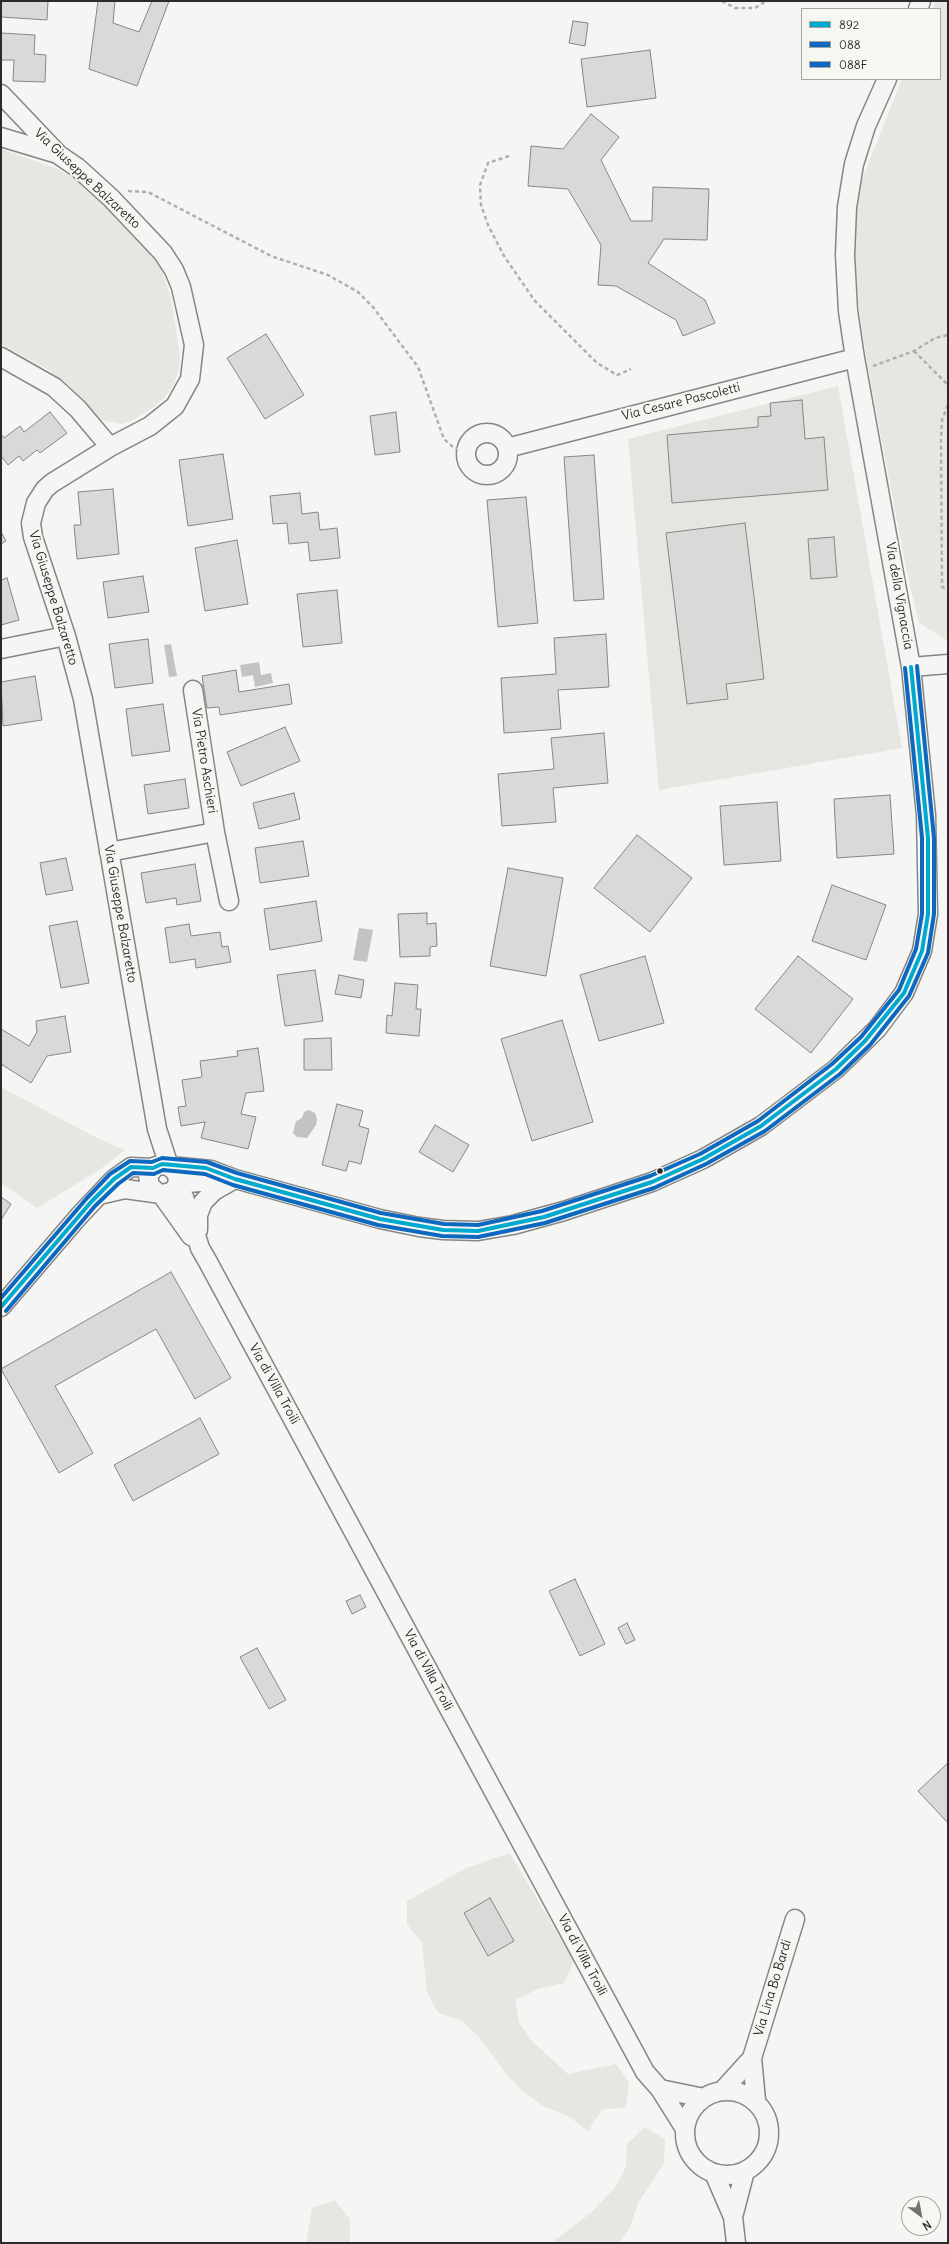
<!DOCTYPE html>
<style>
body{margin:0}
#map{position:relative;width:949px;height:2244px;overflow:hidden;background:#f5f5f3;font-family:Delius,sans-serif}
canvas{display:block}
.frame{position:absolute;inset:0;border:2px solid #2b2b2b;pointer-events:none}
.legend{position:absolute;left:801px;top:8px;width:140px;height:72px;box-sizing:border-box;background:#f6f6f2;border:1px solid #a5a5a2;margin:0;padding:5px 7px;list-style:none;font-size:12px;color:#2b2b2b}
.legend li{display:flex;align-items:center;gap:8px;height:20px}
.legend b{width:20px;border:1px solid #a5a5a2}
.north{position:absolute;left:901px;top:2196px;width:40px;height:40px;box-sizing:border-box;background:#f6f6f2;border:1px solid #a5a5a2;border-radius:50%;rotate:148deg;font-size:11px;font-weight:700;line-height:16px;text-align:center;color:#2b2b2b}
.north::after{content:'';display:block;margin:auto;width:14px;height:18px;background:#727271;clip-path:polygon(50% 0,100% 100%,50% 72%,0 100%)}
</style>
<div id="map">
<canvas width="949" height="2244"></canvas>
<div class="frame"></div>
<ul class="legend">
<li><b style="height:5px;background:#00a9ce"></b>892</li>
<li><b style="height:5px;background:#0c69bf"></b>088</li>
<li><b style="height:5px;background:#0c69bf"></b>088F</li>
</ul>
<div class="north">N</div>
</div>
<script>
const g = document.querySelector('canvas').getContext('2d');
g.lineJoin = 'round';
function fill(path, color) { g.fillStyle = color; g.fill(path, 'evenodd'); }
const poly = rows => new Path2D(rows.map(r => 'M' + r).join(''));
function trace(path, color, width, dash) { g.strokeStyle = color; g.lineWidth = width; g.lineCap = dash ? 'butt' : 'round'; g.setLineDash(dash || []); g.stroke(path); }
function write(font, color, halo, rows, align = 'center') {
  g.font = font + ' Delius,sans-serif'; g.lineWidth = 4; g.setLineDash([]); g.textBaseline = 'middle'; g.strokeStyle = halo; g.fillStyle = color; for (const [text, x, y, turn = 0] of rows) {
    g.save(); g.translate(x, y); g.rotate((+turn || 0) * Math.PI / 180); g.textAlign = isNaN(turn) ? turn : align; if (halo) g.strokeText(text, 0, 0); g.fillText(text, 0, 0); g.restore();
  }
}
const built = poly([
 [838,386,902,748,659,790,628,439]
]);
const green = poly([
 [936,1,948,1,948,641,919,623,907,573,868,368,859,310,855,250,858,190,902,79,940,79,940,9,932,9],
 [1,149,58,169,76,180,141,240,160,265,171,298,180,356,179,370,173,386,165,397,154,407,131,421,122,424,101,420,68,385,47,369,1,344],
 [1,1087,95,1137,125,1150,99,1170,37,1208,1,1183],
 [510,1853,574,1961,564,1983,538,1989,515,2000,519,2023,533,2042,568,2074,616,2064,629,2082,626,2107,602,2110,588,2131,568,2116,543,2106,524,2092,507,2075,479,2037,461,2020,438,2013,427,1992,422,1943,407,1924,407,1901,466,1868],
 [645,2127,665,2139,664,2163,638,2203,630,2227,619,2243,551,2243,592,2212,616,2186,626,2167,627,2144],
 [335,2200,350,2219,350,2243,306,2243,312,2208]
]);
const water = poly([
 [171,644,177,676,169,677,164,645],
 [259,662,261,675,271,673,273,683,255,687,253,675,242,677,240,665],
 [359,928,373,930,367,962,353,960],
 [309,1110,315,1113,317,1119,316,1125,307,1138,297,1137,293,1133,296,1121,302,1118,304,1112]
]);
const building = poly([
 [1,1,48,1,47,20,1,17,1,1],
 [98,1,115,1,113,23,139,32,152,1,169,1,137,86,89,69,98,1],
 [573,21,588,23,585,46,569,43,573,21],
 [1,33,35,35,34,54,46,55,45,82,13,81,14,60,1,60,1,33],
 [650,50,656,98,587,107,581,59,650,50],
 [591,114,619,137,601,160,631,221,652,221,653,187,709,189,707,240,664,239,648,263,705,300,715,323,683,336,676,320,616,286,598,285,601,245,568,189,528,186,531,146,563,149,591,114],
 [266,334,304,395,265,419,227,358,266,334],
 [802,400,805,439,824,437,828,490,672,503,667,435,758,427,758,417,771,416,770,403,802,400],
 [50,412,67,433,40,453,37,450,23,461,19,456,8,465,1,456,1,434,4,438,20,426,24,432,50,412],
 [396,412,400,452,375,455,370,416,396,412],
 [223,454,233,519,188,526,179,460,223,454],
 [594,455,604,599,574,601,564,457,594,455],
 [113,489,119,554,77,559,74,525,81,525,78,492,113,489],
 [300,493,302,514,318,512,320,530,337,528,340,558,310,561,308,542,289,544,287,523,273,524,270,496,300,493],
 [526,497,538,623,498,627,487,500,526,497],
 [745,523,764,679,726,684,728,699,687,704,666,533,745,523],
 [1,532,6,541,1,544,1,532],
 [834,537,837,577,811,579,808,539,834,537],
 [237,540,248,604,205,611,195,548,237,540],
 [143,576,149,612,108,618,103,582,143,576],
 [7,578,19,620,1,625,1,580,7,578],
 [337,590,342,643,303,647,297,594,337,590],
 [606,634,609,687,558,690,561,729,504,733,501,678,556,674,554,638,606,634],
 [148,639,153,683,115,688,109,644,148,639],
 [236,670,239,692,289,684,292,704,220,715,219,707,207,708,202,676,236,670],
 [35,676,42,720,3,726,1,682,35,676],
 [163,704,170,751,132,756,126,709,163,704],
 [285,727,300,761,241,786,227,752,285,727],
 [604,733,608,783,553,788,556,822,502,826,498,774,554,769,551,738,604,733],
 [185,779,189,808,148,814,144,785,185,779],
 [294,793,300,819,259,829,253,803,294,793],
 [890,795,894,854,837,858,834,799,890,795],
 [777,802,781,861,724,865,720,806,777,802],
 [637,835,692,878,650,932,594,888,637,835],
 [303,841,309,876,260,883,255,848,303,841],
 [66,858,73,890,46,895,40,863,66,858],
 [195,864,201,901,177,905,176,898,146,903,141,873,195,864],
 [508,868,563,878,546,976,490,966,508,868],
 [832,885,886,905,866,960,812,941,832,885],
 [316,901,322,941,270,950,264,909,316,901],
 [427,913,427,924,436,923,437,946,430,947,430,956,400,957,398,914,427,913],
 [77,921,89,983,61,988,49,926,77,921],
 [189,924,191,936,220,932,222,947,228,946,231,962,196,968,195,959,170,963,165,928,189,924],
 [645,956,664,1023,599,1041,580,975,645,956],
 [798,956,853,999,811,1053,755,1009,798,956],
 [315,970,323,1021,285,1026,277,975,315,970],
 [339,975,364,980,361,998,335,994,339,975],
 [395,983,418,985,416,1009,421,1009,419,1036,386,1033,387,1015,392,1016,395,983],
 [65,1016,71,1052,47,1056,31,1083,1,1064,1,1029,29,1046,37,1032,36,1021,65,1016],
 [562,1020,593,1122,532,1141,501,1039,562,1020],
 [331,1038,332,1070,304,1070,304,1039,331,1038],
 [258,1048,264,1091,246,1093,241,1114,256,1117,248,1149,201,1138,205,1122,181,1126,178,1107,186,1106,182,1080,202,1077,200,1061,238,1056,237,1051,258,1048],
 [337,1104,363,1111,359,1126,369,1129,361,1164,349,1161,346,1171,322,1165,337,1104],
 [435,1125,469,1145,453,1172,419,1152,435,1125],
 [1,1197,11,1204,1,1220,1,1197],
 [171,1272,231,1378,195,1399,156,1329,55,1386,93,1453,59,1473,1,1369,171,1272],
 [200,1418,219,1454,133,1501,114,1465,200,1418],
 [575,1579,605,1644,580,1656,549,1591,575,1579],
 [360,1595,366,1607,352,1614,346,1601,360,1595],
 [627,1623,635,1640,626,1644,618,1628,627,1623],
 [257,1648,286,1700,269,1709,240,1657,257,1648],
 [948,1763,948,1823,918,1791,948,1763],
 [490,1898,514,1941,488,1956,464,1913,490,1898]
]);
const path = poly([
 [722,1,735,8,755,8,766,1],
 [509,156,488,163,480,185,481,205,488,225,504,256,535,301,597,363,617,375,631,369],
 [128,191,148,192,271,256,328,275,358,292,373,307,418,367,444,439,454,448,466,451],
 [914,351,948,385],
 [873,366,914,351,935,338,948,335],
 [948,405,942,420,941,440,942,587,948,589]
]);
const minor = poly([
 [918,9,921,1],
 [1,94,59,155,78,168,111,198,163,253,174,270,181,287,194,345,190,379,175,406,150,426,110,447,52,483,45,489,36,503,31,523,33,537,66,636,83,699,157,1129,169,1166],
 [1,137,54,153],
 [1,357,54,387,78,409,110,447],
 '466 454a21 21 0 1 1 42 0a21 21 0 1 1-42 0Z',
 [507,448,855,358],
 [1,649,66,636],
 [911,667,948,664],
 [193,690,215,832,229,901],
 [109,852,215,832],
 [170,1166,211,1170,235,1179,380,1219,419,1227,443,1230,478,1231,513,1225,564,1211,652,1182,703,1159,761,1126,836,1069,877,1029,904,993,922,951,928,914,926,815,911,667,855,358,848,311,845,255,847,207,854,164,866,126,887,79],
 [178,1184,231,1179],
 [177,1186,184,1197,200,1248,208,1262,645,2072,660,2089,685,2129],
 [161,1194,191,1236],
 [99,1195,125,1189,161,1194,171,1192,177,1186,178,1178,174,1170,166,1165,156,1166,148,1176,150,1186,158,1193],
 [198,1230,198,1215,203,1202,214,1191,235,1179],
 [1,1307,79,1216,114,1179,131,1167,153,1168],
 [660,2089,704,2098],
 '685 2133a42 42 0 1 1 84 0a42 42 0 1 1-84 0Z',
 [722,2091,752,2058],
 [756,2100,752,2058,795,1919],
 [714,2173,733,2217,736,2243],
 [733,2217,745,2171]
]);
const bus1 = poly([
 [1,1307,91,1202,114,1179,131,1167,153,1168,162,1164,206,1168,235,1179,380,1219,443,1230,478,1231,544,1217,652,1182,703,1159,761,1126,836,1069,865,1041,904,993,922,951,928,914,928,838,911,667]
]);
const bus2 = poly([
 [6,1311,95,1206,118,1184,133,1173,154,1174,163,1170,205,1174,233,1185,378,1225,442,1236,478,1237,545,1223,654,1188,706,1164,765,1131,840,1074,870,1045,909,996,928,953,934,914,934,838,917,666]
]);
const bus3 = poly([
 [1,1298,87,1198,110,1174,130,1161,152,1162,162,1158,207,1162,237,1173,381,1213,444,1224,478,1225,542,1211,650,1176,700,1154,758,1121,832,1064,861,1037,899,990,916,949,922,914,922,838,905,668]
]);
const markers = [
 [660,1171,3.5,"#2b2b2b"]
];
const streetNames = [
 ["Via Giuseppe Balzaretto",87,179,43],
 ["Via Cesare Pascoletti",681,402,-14],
 ["Via della Vignaccia",899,596,80],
 ["Via Giuseppe Balzaretto",53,598,73],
 ["Via Pietro Aschieri",204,761,81],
 ["Via Giuseppe Balzaretto",120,914,80],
 ["Via di Villa Troili",274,1384,61],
 ["Via di Villa Troili",428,1670,62],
 ["Via di Villa Troili",582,1955,62],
 ["Via Lina Bo Bardi",773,1988,-73]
];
fill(built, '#e5e5e2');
fill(green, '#e6e6e2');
fill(water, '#c3c3c1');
fill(building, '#d9d9d8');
trace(building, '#868685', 1);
trace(minor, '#868685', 21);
trace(path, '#b0b0af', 2.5, [4, 3]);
trace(minor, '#f5f5f3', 18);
trace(bus1, '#00a9ce', 4);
trace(bus2, '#0c69bf', 4);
trace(bus3, '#0c69bf', 4);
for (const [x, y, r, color] of markers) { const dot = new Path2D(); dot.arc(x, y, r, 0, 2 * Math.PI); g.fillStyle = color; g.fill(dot); trace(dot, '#f6f6f2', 1.5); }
write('13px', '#2b2b2b', '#f6f6f2', streetNames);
</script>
